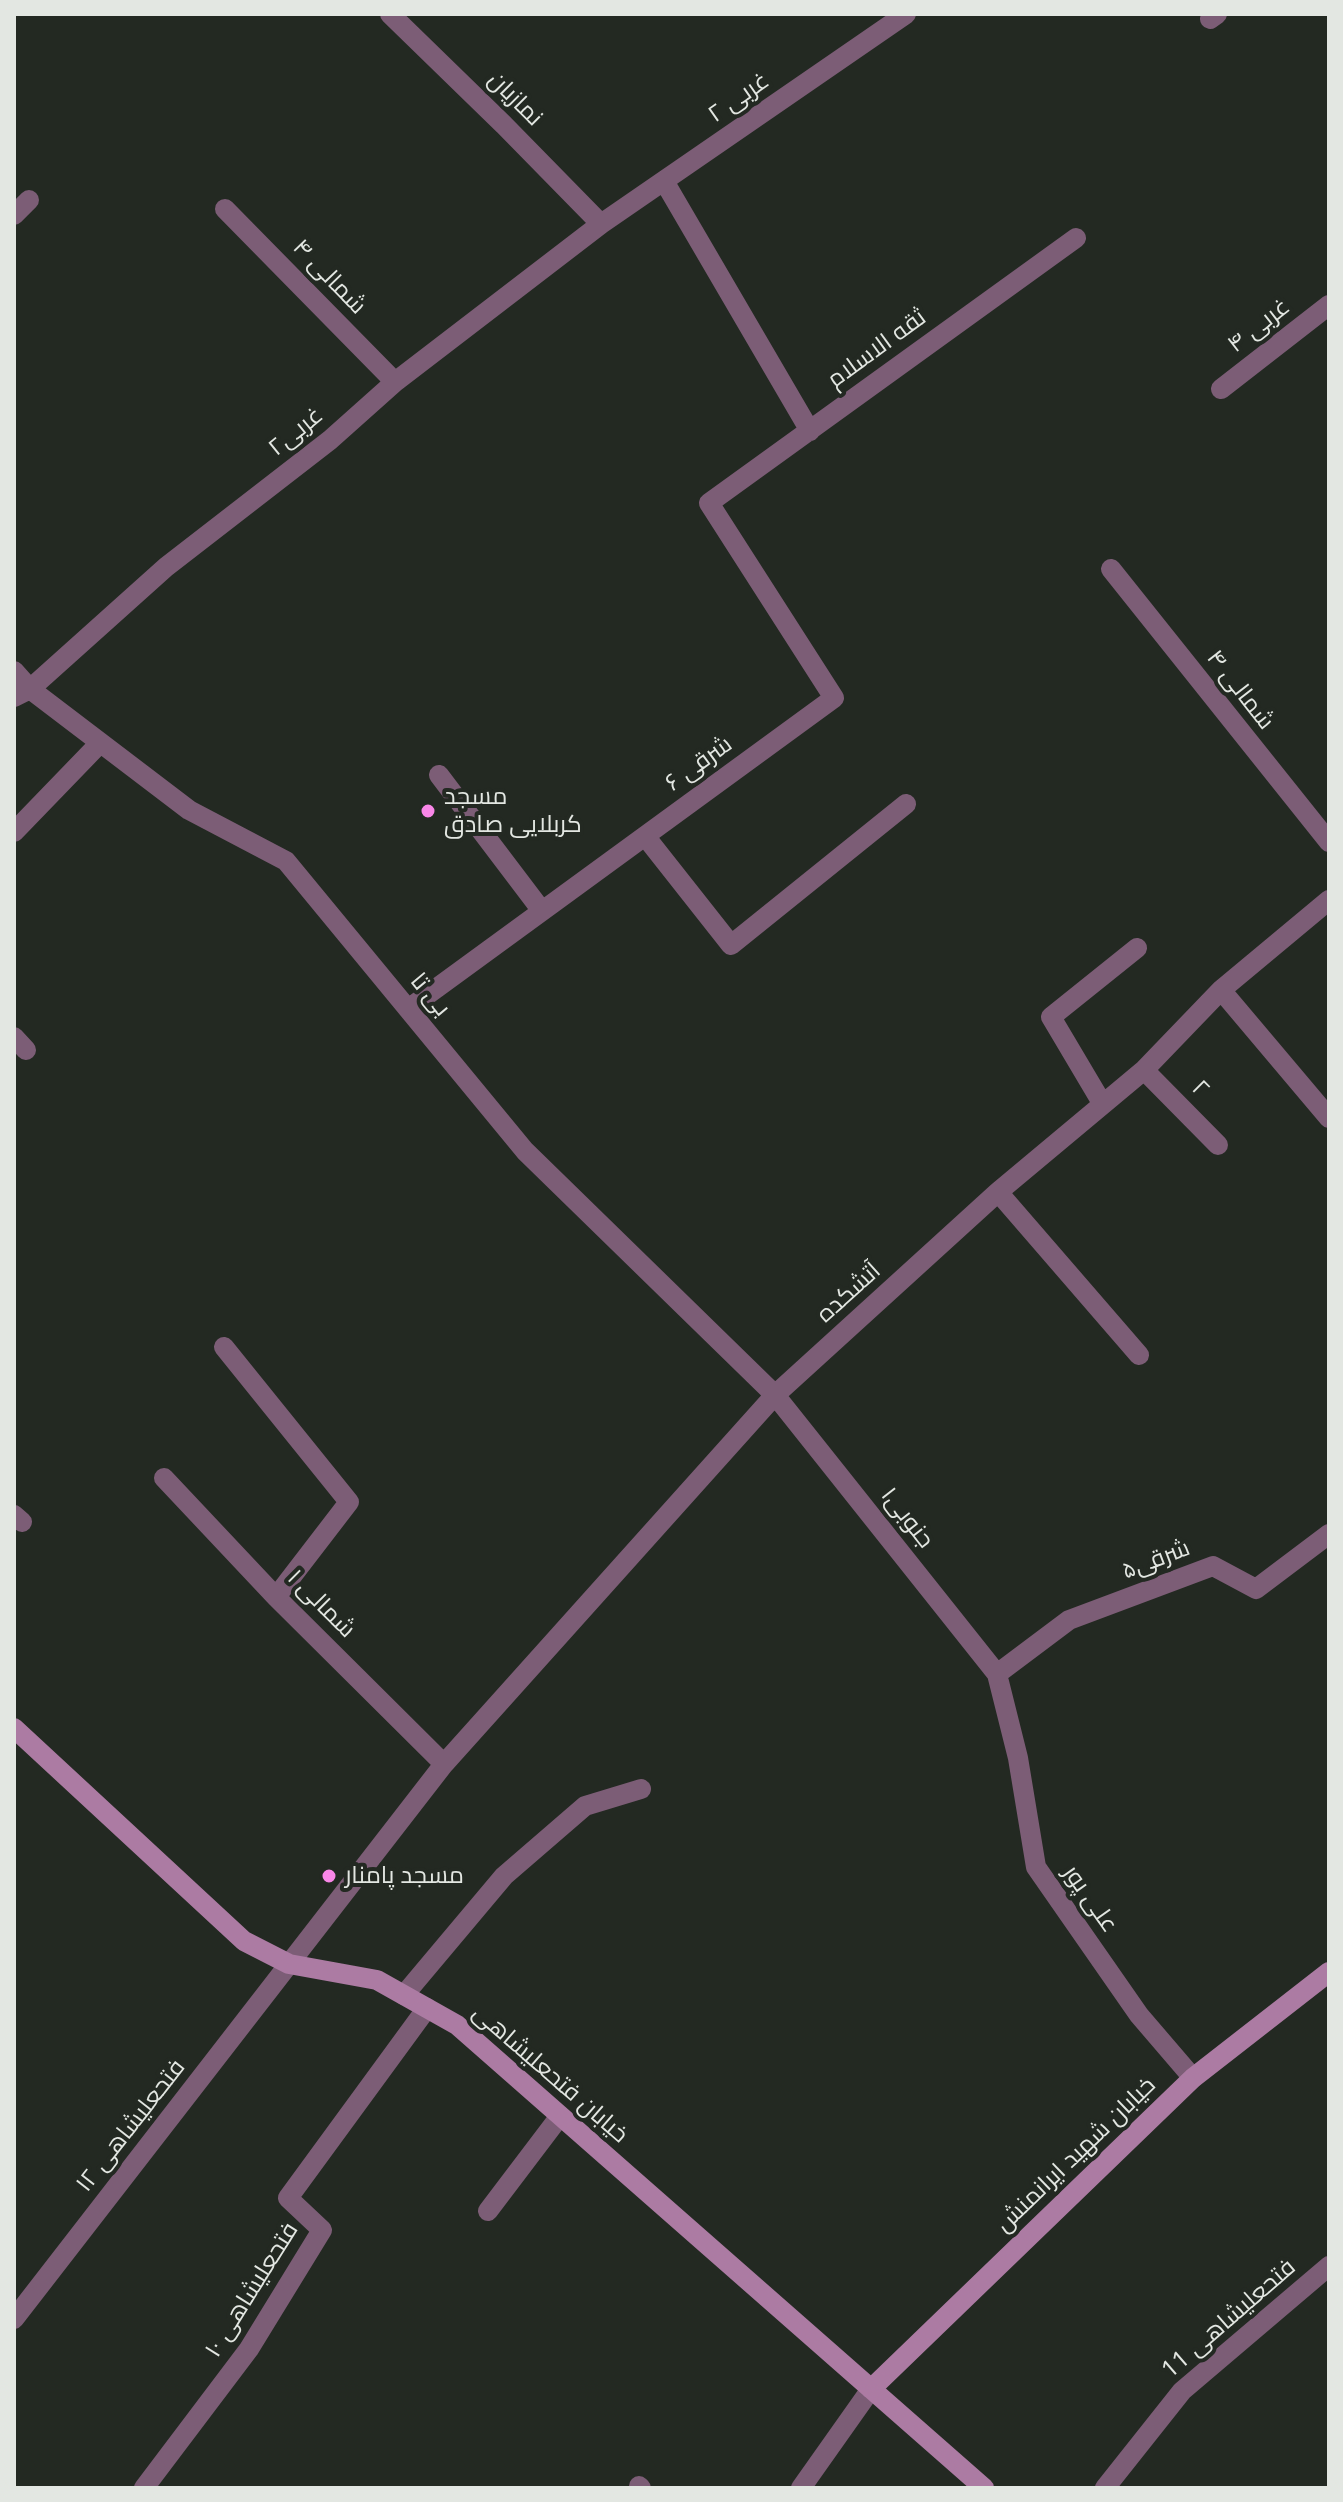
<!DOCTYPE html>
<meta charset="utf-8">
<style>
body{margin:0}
#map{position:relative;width:1343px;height:2502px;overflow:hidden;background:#232922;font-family:"Noto Sans",sans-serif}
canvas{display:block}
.frame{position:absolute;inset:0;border:16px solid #e3e7e2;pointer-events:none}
</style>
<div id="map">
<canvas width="1343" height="2502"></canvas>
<div class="frame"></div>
</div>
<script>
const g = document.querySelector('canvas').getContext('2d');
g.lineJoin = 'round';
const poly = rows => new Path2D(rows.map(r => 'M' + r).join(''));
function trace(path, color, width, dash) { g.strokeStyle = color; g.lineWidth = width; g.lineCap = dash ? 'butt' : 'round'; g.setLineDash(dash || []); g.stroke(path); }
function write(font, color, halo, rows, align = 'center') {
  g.font = font + ' "Noto Sans",Cairo,sans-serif'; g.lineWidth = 8; g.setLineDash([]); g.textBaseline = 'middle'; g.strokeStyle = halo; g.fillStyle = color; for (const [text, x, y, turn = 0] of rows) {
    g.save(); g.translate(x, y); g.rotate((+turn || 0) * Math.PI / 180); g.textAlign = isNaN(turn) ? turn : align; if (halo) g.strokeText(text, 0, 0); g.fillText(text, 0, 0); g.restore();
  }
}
const street = poly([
 [390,14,504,125,601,224],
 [1210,19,1217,14],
 [664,181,810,431],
 [225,209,395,382],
 [14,215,29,200],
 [1221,389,1329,305],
 [1111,569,1329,842],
 [14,671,30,689,189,810,286,861,525,1151,775,1395,997,1674,1018,1758,1036,1867,1139,2015,1193,2078],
 [14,697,30,689,166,567,330,440,395,382,601,224,906,14],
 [439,775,542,911],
 [14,832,100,743],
 [645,836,731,945,906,804],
 [1221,990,1329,1118],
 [408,1009,834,698,709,503,1076,238],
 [14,1037,26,1050],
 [1144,1070,1218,1145],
 [1102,1103,1051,1017,1137,948],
 [998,1192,1139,1355],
 [224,1347,349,1502,276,1597],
 [164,1478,276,1597,444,1764],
 [14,1515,22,1522],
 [997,1674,1069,1620,1213,1566,1256,1589,1329,1534],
 [404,1995,504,1876,585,1806,641,1789],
 [488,2211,560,2116],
 [14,2319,444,1764,775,1395,998,1192,1144,1070,1221,990,1329,900],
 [639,2486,641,2488],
 [144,2488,249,2349,322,2230,288,2198,427,2008],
 [801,2488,871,2389],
 [1105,2488,1182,2391,1329,2266]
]);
const secondary = poly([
 [14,1728,244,1941,289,1964,377,1980,457,2025,984,2488],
 [871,2389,1193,2078,1329,1972]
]);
const markers = [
 [428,811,8,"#f987e8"],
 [329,1876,8,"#f987e8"]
];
const streetNames = [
 ["۲ غربی",739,98,-35],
 ["نمازیان",515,99,45],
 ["۴ شمالی",329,277,46],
 ["۴ غربی",1259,326,-38],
 ["ثقه الاسلام",877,349,-36],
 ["غربی۲",296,432,-39],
 ["۴ شمالی",1240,690,52],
 ["۶ شرقی",699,764,-36],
 ["بی تا",430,995,50],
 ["۲",1200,1089,45],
 ["آتشکده",849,1293,-42],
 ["جنوبی۱",907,1518,52],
 ["شرقی۵",1156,1560,-21],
 ["۱ شمالی",321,1604,45],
 ["علی پور",1090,1899,55],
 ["خیابان فتحعلیشاهی",550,2074,41],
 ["فتحعلیشاهی ۱۲",131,2126,-52],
 ["خیابان شهید ایرانمنش",1076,2155,-44],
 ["فتحعلیشاهی ۱۰",252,2290,-58],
 ["فتحعلیشاهی 11",1229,2319,-41]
];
const poiNames = [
 ["مسجد",444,797],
 ["کربلایی صادق",444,825],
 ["مسجد پامنار",345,1876]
];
trace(street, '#7c5d76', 20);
trace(secondary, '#ac7ba3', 20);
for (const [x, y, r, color] of markers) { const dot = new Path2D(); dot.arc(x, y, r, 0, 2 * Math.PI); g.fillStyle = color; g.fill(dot); trace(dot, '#232922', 3); }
write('24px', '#e3e7e2', '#232922', streetNames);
write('24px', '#e3e7e2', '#232922', poiNames, 'left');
</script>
